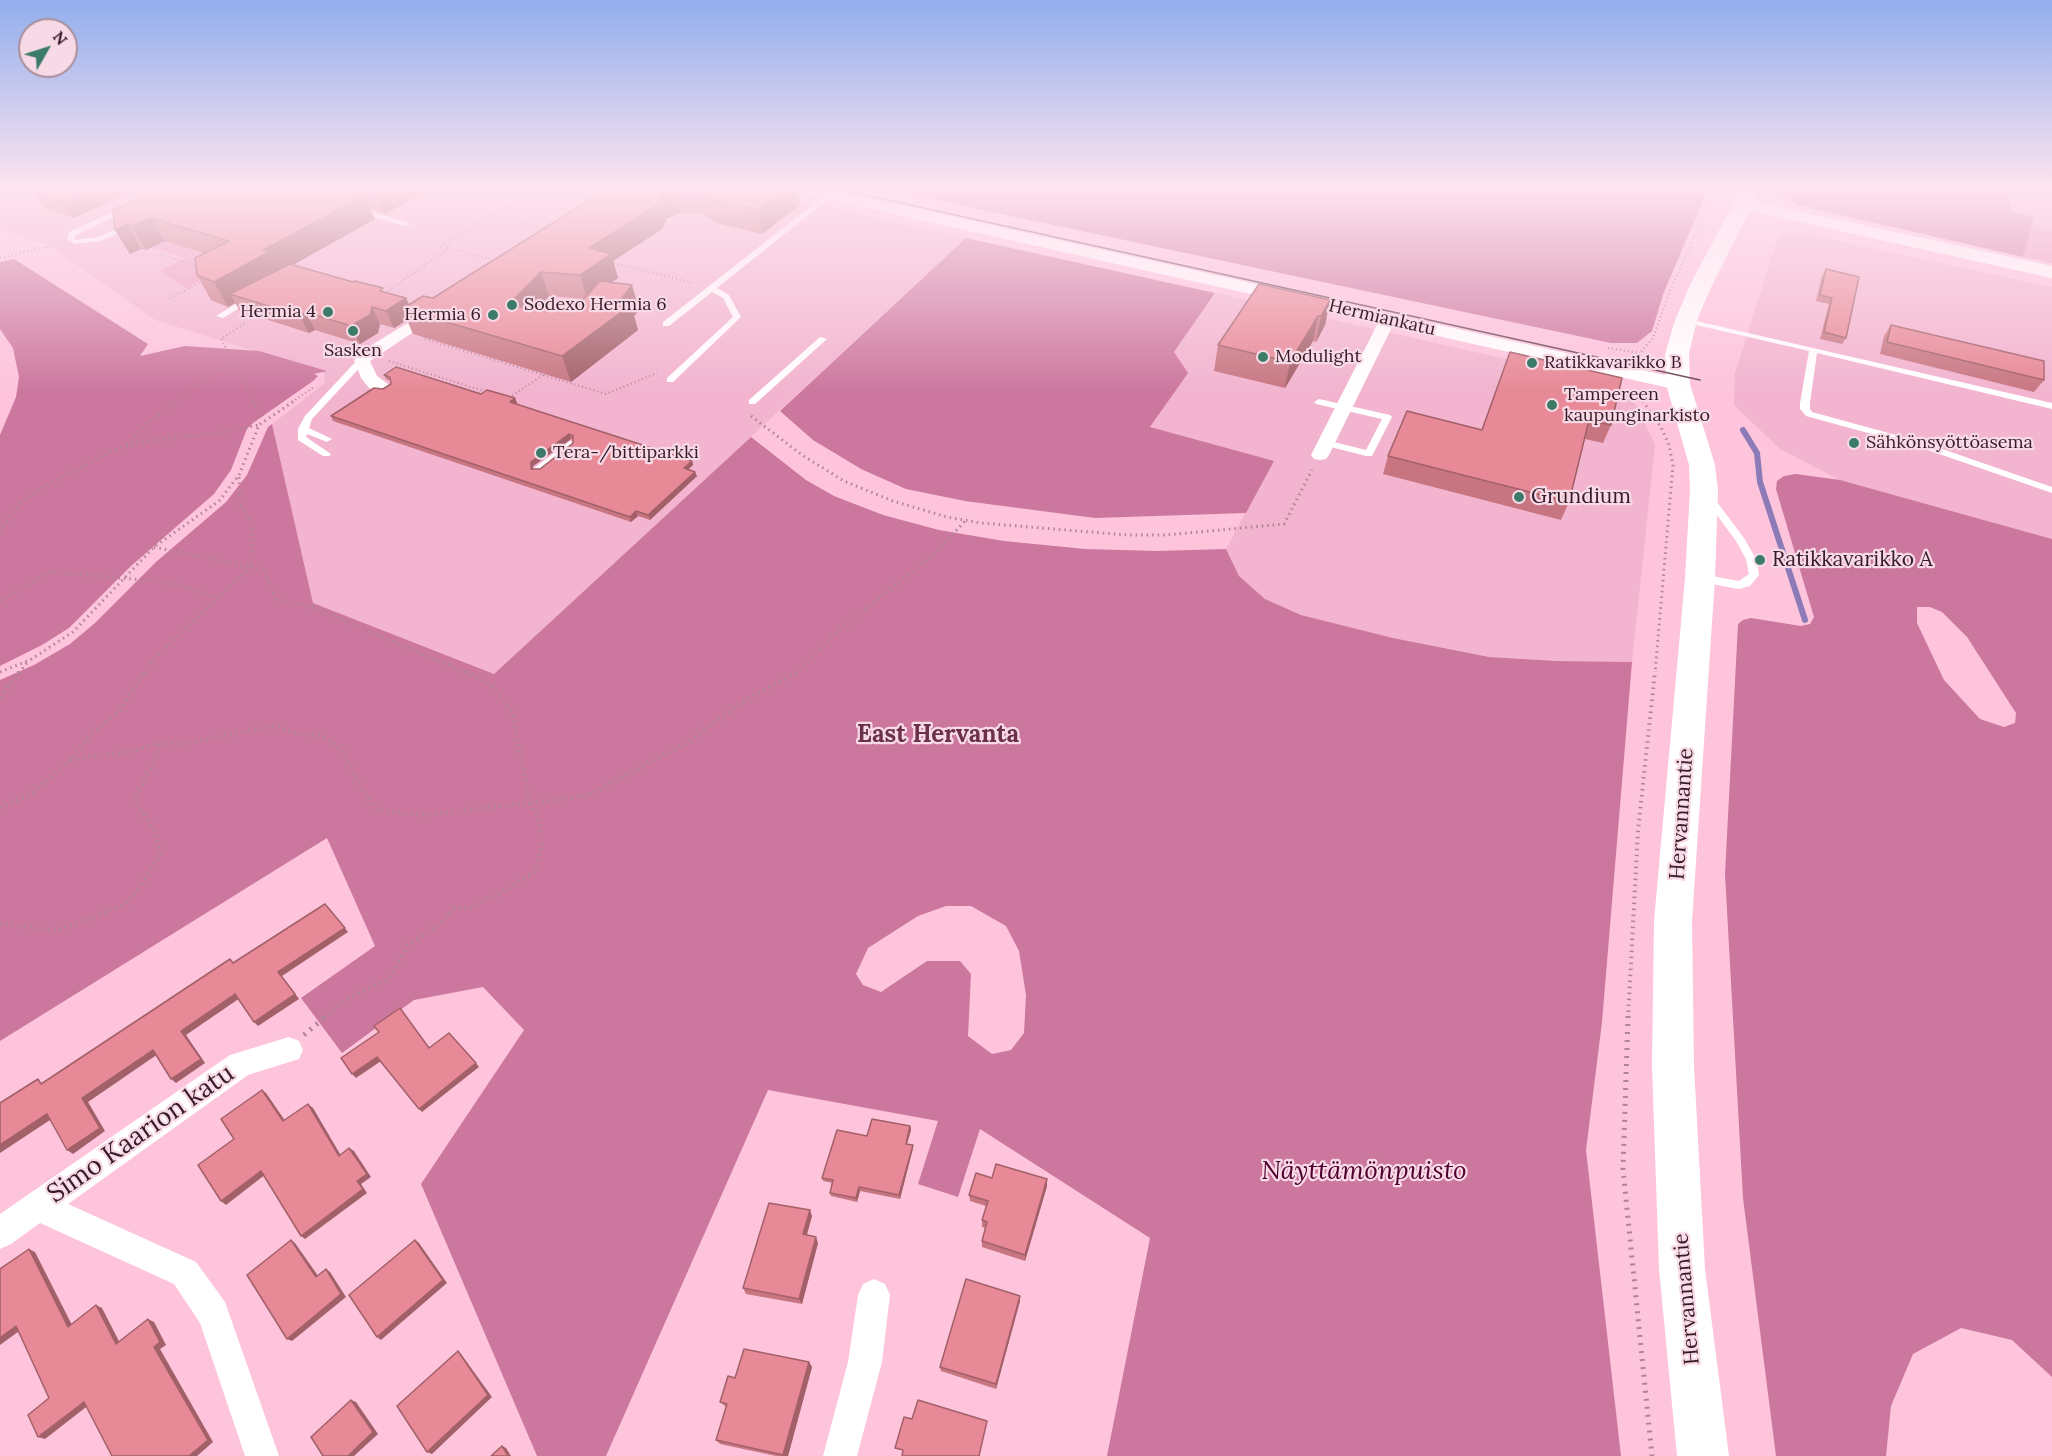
<!DOCTYPE html>
<meta charset="utf-8">
<style>
body{margin:0}
#map{position:relative;width:2052px;height:1456px;overflow:hidden;background:#fdc4dc;font-family:Lora,serif}
canvas{display:block}
.north{position:absolute;left:18px;top:18px;width:60px;height:60px;box-sizing:border-box;background:#f8dae6;border:2px solid #aa8e9a;border-radius:50%;rotate:51deg;font-size:16px;font-weight:700;line-height:24px;text-align:center;color:#361c28}
.north::after{content:'';display:block;margin:auto;width:21px;height:27px;background:#3c7b68;clip-path:polygon(50% 0,100% 100%,50% 72%,0 100%)}
</style>
<div id="map">
<canvas width="2052" height="1456"></canvas>
<div class="north">N</div>
</div>
<script>
const g = document.querySelector('canvas').getContext('2d');
g.lineJoin = 'round';
function fill(path, color) { g.fillStyle = color; g.fill(path, 'evenodd'); }
const poly = rows => new Path2D(rows.map(r => 'M' + r).join(''));
function trace(path, color, width, dash) { g.strokeStyle = color; g.lineWidth = width; g.lineCap = dash ? 'butt' : 'round'; g.setLineDash(dash || []); g.stroke(path); }
function write(font, color, halo, rows, align = 'center') {
  g.font = font + ' Lora,serif'; g.lineWidth = 4.5; g.setLineDash([]); g.textBaseline = 'middle'; g.strokeStyle = halo; g.fillStyle = color; for (const [text, x, y, turn = 0] of rows) {
    g.save(); g.translate(x, y); g.rotate((+turn || 0) * Math.PI / 180); g.textAlign = isNaN(turn) ? turn : align; if (halo) g.strokeText(text, 0, 0); g.fillText(text, 0, 0); g.restore();
  }
}
const built = poly([
 [0,189,752,189,966,238,494,674,313,603,272,424,325,383,324,373,155,320,50,246,0,229],
 [2006,189,2052,189,2052,231,2031,227,2034,217,2011,212],
 [1789,234,1807,234,2052,287,2052,539,1840,480,1780,449,1734,405,1735,373,1778,237],
 [1216,293,1607,382,1624,390,1636,405,1655,445,1632,662,1557,661,1489,657,1393,638,1301,615,1265,599,1239,576,1226,549,1273,461,1150,428,1187,373,1174,352]
]);
const green = poly([
 [2031,227,2052,231,2052,263,2023,257],
 [176,236,226,260,234,264,186,288,160,271,185,258,152,248]
]);
const forest = poly([
 [883,189,1708,189,1664,292,1652,331,1637,343,1611,343],
 [1776,189,2006,189,2011,212,2034,217,2023,257,1801,206,1775,192],
 [966,238,1215,293,1174,352,1188,373,1150,427,1274,461,1246,513,1095,518,965,501,906,489,861,469,813,440,780,411],
 [14,259,148,344,140,356,185,346,259,351,327,371,314,374,318,376,313,381,253,423,247,429,231,470,214,494,131,566,69,628,42,645,0,666,0,435,16,397,19,377,13,348,0,329,0,262],
 [272,424,313,603,494,674,751,437,806,480,834,496,883,515,939,530,1004,541,1085,549,1157,551,1226,549,1239,576,1265,599,1301,615,1393,638,1489,657,1557,661,1632,662,1602,1022,1586,1150,1621,1456,1107,1456,1150,1238,980,1129,958,1197,918,1184,938,1121,768,1090,606,1456,537,1456,421,1184,524,1030,483,987,414,1000,342,1053,301,998,375,946,327,838,0,1041,0,680,34,665,70,644,95,623,156,562,226,502,247,475,268,427],
 [946,906,971,906,1006,926,1019,951,1026,995,1024,1033,1011,1050,992,1054,968,1036,971,974,960,961,927,961,881,992,863,985,856,974,868,948,918,916],
 [1796,474,1840,480,2052,539,2052,1377,2012,1340,1961,1328,1913,1354,1891,1406,1886,1456,1776,1456,1743,1198,1725,874,1738,624,1743,620,1751,618,1801,626,1810,624,1814,617,1776,489,1777,481,1784,476],
 [1917,607,1930,607,1942,612,1967,637,2016,713,2015,723,2004,727,1980,719,1944,680,1917,623]
]);
const stream = poly([
 [1743,430,1757,453,1760,482,1805,620]
]);
const pathFar3 = poly([
 [494,215,547,229],
 [441,246,536,189],
 [447,247,498,261],
 [160,254,194,265,201,264],
 [0,258,50,246],
 [610,262,693,283],
 [388,291,449,248],
 [170,298,204,281],
 [575,305,587,297],
 [244,324,221,339,254,402],
 [425,339,606,394,657,373],
 [1608,348,1640,353],
 [1641,359,1640,353,1653,338,1670,291,1716,189],
 [389,361,487,392],
 [1637,393,1644,402],
 [509,398,543,375],
 [174,402,213,373,232,363],
 [292,402,314,387]
]);
const pathFar2 = poly([
 [253,401,263,420],
 [1643,401,1661,427,1669,445,1673,465,1655,673],
 [751,416,802,455,844,481,893,501,947,517,981,523,1127,535,1166,535,1284,524,1312,470],
 [127,445,146,424,176,401],
 [0,530,21,502,44,487,110,452,138,442,212,434,259,425],
 [154,547,265,570,276,600,313,607,467,673],
 [0,601,50,572,156,581,187,587,218,598],
 [0,672,30,660,73,632,154,547,219,501,239,475,259,425,294,401],
 [19,673,29,660],
 [145,673,154,659,251,566,253,525,240,503,239,475],
 [796,673,837,632,935,553,966,520]
]);
const pathFar1 = poly([
 [0,697,20,671],
 [71,759,133,751,160,743,183,744,273,726,306,735,322,735,342,750,363,792,379,811,424,815,586,796,685,744,738,705,798,671],
 [0,808,31,794,71,759,91,734,119,711,146,671],
 [0,923,56,931,126,904,144,881,160,854,154,830,134,799,157,756,160,743],
 [324,1018,346,999,388,980,408,945,440,924,454,908,470,908,507,890,536,870,542,845,538,816,530,804,512,711,490,684,464,671],
 [1628,1018,1638,831,1655,671]
]);
const path = poly([
 [1628,1016,1623,1169,1652,1456],
 [304,1035,326,1016]
]);
const service = poly([
 [833,189,841,189,717,288,729,295,741,317,673,382,667,382,667,378,733,317,723,298,712,292,669,326,663,326,663,322,833,189],
 [125,206,132,208,76,235,74,240,98,237,131,222,135,224,134,226,100,241,75,244,67,239,69,232,125,206],
 [354,208,360,208,412,224,405,226,354,212,354,208],
 [247,297,254,299,223,318,216,316,247,297],
 [1683,318,2052,403,2052,409,1817,353,1810,403,1810,409,1812,412,1925,443,2052,487,2052,493,1919,447,1806,416,1800,409,1800,403,1809,351,1683,322,1683,318],
 [820,337,827,339,755,404,749,404,749,400,820,337],
 [362,357,366,360,365,362,312,419,309,428,332,439,327,442,307,434,306,437,331,454,329,456,323,456,298,440,298,429,305,416,359,358,362,357],
 [1319,399,1390,415,1392,417,1372,456,1366,456,1323,445,1321,443,1326,440,1366,450,1382,419,1316,404,1314,402,1319,399],
 [570,441,573,442,573,446,540,472,534,472,534,468,570,441],
 [1708,493,1711,494,1744,538,1756,559,1759,575,1750,586,1739,589,1701,582,1696,578,1701,574,1739,581,1749,574,1746,559,1736,541,1703,496,1708,493]
]);
const minor = poly([
 [434,307,442,312,439,315,370,361,377,376,392,387,390,391,384,392,369,388,361,378,354,360,356,357,365,349,434,307],
 [1388,314,1396,319,1329,455,1326,459,1320,460,1314,459,1311,455,1380,319,1388,314],
 [289,1037,299,1041,303,1050,299,1059,248,1075,68,1204,196,1262,225,1302,279,1456,245,1456,200,1323,174,1284,40,1223,11,1244,0,1249,0,1214,230,1055,289,1037],
 [874,1279,885,1284,890,1295,882,1362,857,1456,823,1456,848,1362,858,1295,863,1284,874,1279]
]);
const tertiary = poly([
 [797,189,829,189,1678,378,1685,380,1689,384,1685,388,1678,390,805,194,797,189],
 [1743,199,2052,266,2052,278,1737,208,1734,204,1737,200,1743,199]
]);
const secondary = poly([
 [1738,189,1758,189,1753,204,1713,283,1697,320,1689,354,1690,384,1715,465,1718,490,1715,578,1692,921,1694,1066,1705,1269,1729,1456,1677,1456,1659,1269,1652,1066,1654,921,1685,578,1690,490,1689,465,1666,384,1665,354,1675,320,1691,283,1733,204,1738,189]
]);
const tram = poly([
 [838,189,1700,380]
]);
const wall = poly([
 [42,189,136,189,74,218,44,209,34,193],
 [160,189,349,191,348,189,430,189,385,214,370,209,375,219,293,265,385,292,409,305,433,298,607,189,798,189,800,205,762,234,716,223,703,214,695,213,680,213,667,218,662,229,613,261,618,278,612,282,639,310,634,316,638,330,571,382,413,334,407,320,394,328,380,324,378,333,360,344,315,330,309,333,240,311,235,303,228,307,211,300,197,275,204,253,165,241,146,250,141,249,130,254,115,230],
 [549,296,584,299,573,311,538,308],
 [1826,269,1846,338,1842,344,1820,339,1829,304,1816,301,1822,276],
 [1330,300,1325,325,1316,342,1313,341,1285,388,1214,371,1218,345],
 [1891,325,2044,380,2034,392,1880,354,1884,336],
 [1510,352,1611,425,1603,443,1585,439,1569,502,1561,520,1383,474,1388,456,1482,430],
 [384,375,481,394,515,398,517,403,515,404,692,461,693,465,689,469,697,476,650,520,638,516,631,522,333,421,331,416,391,384,391,381,386,379],
 [571,439,573,440,573,443,540,469,533,469,533,466],
 [910,1126,911,1130,907,1144,913,1148,900,1199,860,1191,857,1202,831,1196,830,1193,833,1183,823,1181,822,1178,867,1136],
 [992,1178,1047,1179,1047,1186,1025,1261,982,1247,982,1241,986,1228,982,1227,982,1220,986,1206,970,1201,969,1195],
 [812,1216,807,1235,818,1243,802,1304,746,1294,743,1288],
 [1020,1296,1020,1301,996,1389,941,1371,940,1367],
 [809,1362,812,1367,788,1456,776,1456,720,1444,716,1440,726,1407,720,1402]
]);
const shadedWall = poly([
 [91,189,136,189,74,218,64,201],
 [377,189,430,189,385,214,375,190],
 [786,189,798,189,800,205,762,234,758,210],
 [675,190,680,213,667,218,662,229,613,261,618,278,587,299,580,275,589,248,661,195],
 [364,196,375,219,280,272,230,294,235,303,228,307,214,282,263,250],
 [151,218,165,241,146,250,132,226],
 [127,224,141,249,130,254,115,230],
 [541,272,549,296,516,331,507,306],
 [632,285,639,310,634,316,638,330,571,382,562,356,619,302],
 [406,298,413,312,402,309,407,320,394,328,386,311],
 [1330,300,1325,325,1316,342,1321,316],
 [372,307,380,324,378,333,360,344,351,326],
 [306,312,315,330,309,333,300,316],
 [1318,316,1313,341,1285,388,1290,362],
 [515,398,517,403,511,407,510,402],
 [569,434,571,439,533,466,532,474,531,469,531,462],
 [692,461,693,465,685,472,684,468],
 [695,472,697,476,650,520,648,515],
 [636,511,638,516,631,522,630,517],
 [325,904,348,932,282,976,299,999,258,1026,254,1022,278,972],
 [235,994,240,998,186,1035,205,1063,176,1083,171,1079,181,1031],
 [153,1050,158,1054,88,1102,105,1131,73,1154,67,1150,82,1098],
 [377,1057,381,1061,356,1078,352,1074],
 [476,1063,479,1067,422,1112,419,1109],
 [262,1090,266,1093,288,1125,283,1121],
 [308,1104,313,1108,343,1159,339,1156],
 [47,1114,53,1118,0,1153,0,1145],
 [910,1126,911,1130,906,1147,906,1144],
 [913,1145,913,1148,900,1199,899,1195],
 [349,1148,354,1151,371,1177,361,1184,367,1193,305,1239,301,1236,357,1181],
 [261,1171,266,1174,226,1205,221,1201],
 [1047,1179,1047,1186,1025,1261,1025,1255],
 [859,1187,860,1191,857,1202,856,1198],
 [810,1210,812,1216,805,1240,803,1234],
 [816,1237,818,1243,802,1304,799,1299],
 [291,1240,295,1243,321,1280,316,1277],
 [415,1240,419,1243,447,1283,381,1340,377,1337],
 [29,1249,35,1252,74,1329,68,1327],
 [326,1269,330,1272,346,1297,292,1341,287,1339],
 [1020,1296,1020,1301,996,1389,996,1384],
 [96,1305,102,1308,122,1347,116,1344],
 [148,1319,154,1322,166,1345,160,1349,213,1442,197,1456,189,1456,154,1347],
 [16,1326,22,1329,0,1345,0,1338],
 [458,1351,461,1354,492,1397,432,1454,427,1452],
 [809,1362,812,1367,788,1456,785,1456,783,1455],
 [351,1400,356,1402,378,1434,354,1456,348,1456],
 [84,1402,90,1404,45,1439,38,1437],
 [502,1446,506,1448,511,1456,508,1456]
]);
const building = poly([
 [42,189,91,189,64,201,34,193,42,189],
 [160,189,342,189,364,196,263,250,269,252,214,282,197,275,195,258,229,241,151,218,132,226,127,224,115,230,113,210,160,189],
 [607,189,687,189,675,190,661,195,657,205,589,248,611,254,580,275,541,272,507,306,573,311,600,281,632,285,619,302,631,305,562,356,402,309,423,296,433,298,607,189],
 [691,189,786,189,758,210,711,199,698,191,691,189],
 [290,264,353,282,355,281,383,288,380,291,406,298,386,311,372,307,370,315,351,326,306,312,300,316,230,294,290,264],
 [1826,269,1859,277,1846,338,1824,332,1832,298,1820,295,1826,269],
 [1259,284,1330,300,1321,316,1318,316,1290,362,1218,345,1259,284],
 [1891,325,2044,361,2044,380,1887,342,1891,325],
 [1510,352,1622,378,1611,425,1589,420,1569,502,1388,456,1407,411,1482,430,1510,352],
 [396,367,481,394,487,390,515,398,510,402,692,461,684,468,695,472,648,515,636,511,630,517,331,416,374,388,383,389,391,384,390,377,384,375,396,367],
 [569,434,573,436,573,443,540,469,531,469,531,462,569,434],
 [325,904,345,928,278,972,295,994,254,1022,235,994,181,1031,201,1059,171,1079,153,1050,82,1098,100,1128,67,1150,47,1114,0,1145,0,1103,38,1079,41,1084,230,959,233,963,325,904],
 [400,1008,429,1048,449,1033,476,1063,419,1109,377,1057,352,1074,341,1058,379,1032,374,1026,400,1008],
 [262,1090,283,1121,308,1104,339,1156,349,1148,367,1174,357,1181,363,1189,301,1236,261,1171,221,1201,198,1165,234,1139,221,1119,262,1090],
 [872,1119,910,1126,906,1144,913,1145,899,1195,859,1187,856,1198,830,1193,833,1180,822,1178,837,1130,867,1136,872,1119],
 [996,1164,1047,1179,1025,1255,982,1241,987,1222,982,1220,988,1201,969,1195,976,1173,992,1178,996,1164],
 [769,1203,810,1210,803,1234,816,1237,799,1299,743,1288,769,1203],
 [291,1240,316,1277,326,1269,341,1294,287,1339,247,1275,291,1240],
 [415,1240,443,1280,377,1337,349,1295,415,1240],
 [29,1249,68,1327,96,1305,116,1344,148,1319,160,1342,154,1347,208,1440,189,1456,112,1456,84,1402,38,1437,28,1415,49,1398,16,1326,0,1338,0,1269,29,1249],
 [966,1279,1020,1296,996,1384,940,1367,966,1279],
 [744,1349,809,1362,783,1455,716,1440,727,1404,720,1402,728,1376,735,1378,744,1349],
 [458,1351,488,1395,427,1452,397,1406,458,1351],
 [351,1400,373,1432,348,1456,323,1456,311,1437,351,1400],
 [918,1400,987,1421,979,1456,902,1456,903,1450,895,1448,904,1417,912,1419,918,1400],
 [502,1446,508,1456,491,1456,502,1446]
]);
const markers = [
 [512,305,6,"#3c7b68"],
 [328,312,6,"#3c7b68"],
 [493,315,6,"#3c7b68"],
 [353,331,6,"#3c7b68"],
 [1263,357,6,"#3c7b68"],
 [1532,363,6,"#3c7b68"],
 [1552,405,6,"#3c7b68"],
 [1854,443,6,"#3c7b68"],
 [541,453,6,"#3c7b68"],
 [1519,497,6,"#3c7b68"],
 [1760,560,6,"#3c7b68"]
];
const farPoinames = [
 ["Sodexo Hermia 6",524,305],
 ["Hermia 4",316,312,"right"],
 ["Hermia 6",481,315,"right"],
 ["Sasken",353,351,"center"],
 ["Modulight",1275,357],
 ["Ratikkavarikko B",1544,363],
 ["Tampereen",1564,395],
 ["kaupunginarkisto",1564,416],
 ["Sähkönsyöttöasema",1866,443],
 ["Tera-/bittiparkki",553,453]
];
const farStreetnames = [
 ["Hermiankatu",1382,318,13]
];
const poiNames = [
 ["Grundium",1531,497],
 ["Ratikkavarikko A",1772,560]
];
const streetNames = [
 ["Hervannantie",1682,814,-86],
 ["Hervannantie",1687,1299,-95]
];
const quarterNames = [
 ["East Hervanta",938,735]
];
const nearStreetnames = [
 ["Simo Kaarion katu",141,1134,-35]
];
const nearParknames = [
 ["Näyttämönpuisto",1364,1172]
];
fill(built, '#f2b4cf');
fill(green, '#ea9abd');
fill(forest, '#cc779e');
trace(stream, '#8d7bb8', 6);
trace(pathFar3, '#b08396', 2, [1, 3]);
trace(pathFar2, '#b08396', 3, [1.5, 4]);
trace(pathFar1, '#b08396', 4, [1.5, 4.5]);
trace(path, '#b08396', 5, [2, 6]);
fill(service, '#fff');
fill(minor, '#fff');
fill(tertiary, '#fff');
fill(secondary, '#fff');
trace(tram, '#664453', 1.5);
fill(wall, '#c77681');
fill(shadedWall, '#a26069');
fill(building, '#e78996');
trace(building, '#a26069', 1.5);
const sky = g.createLinearGradient(0, 0, 0, 393);
sky.addColorStop(0, '#92aeed');
sky.addColorStop(0.48, '#fee4ef');
sky.addColorStop(1, '#fee4ef00');
g.fillStyle = sky;
g.fillRect(0, 0, 2052, 393);
for (const [x, y, r, color] of markers) { const dot = new Path2D(); dot.arc(x, y, r, 0, 2 * Math.PI); g.fillStyle = color; g.fill(dot); trace(dot, '#f8dae6', 2); }
write('18px', '#361c28', '#f8dae6', farPoinames, 'left');
write('18px', '#361c28', '#f8dae6', farStreetnames);
write('21px', '#361c28', '#f8dae6', poiNames, 'left');
write('21px', '#361c28', '#f8dae6', streetNames);
write('bold 24px', '#6a304c', '#f8dae6', quarterNames);
write('26px', '#361c28', '#f8dae6', nearStreetnames);
write('italic 26px', '#4f0030', '#f8dae6', nearParknames);
</script>
